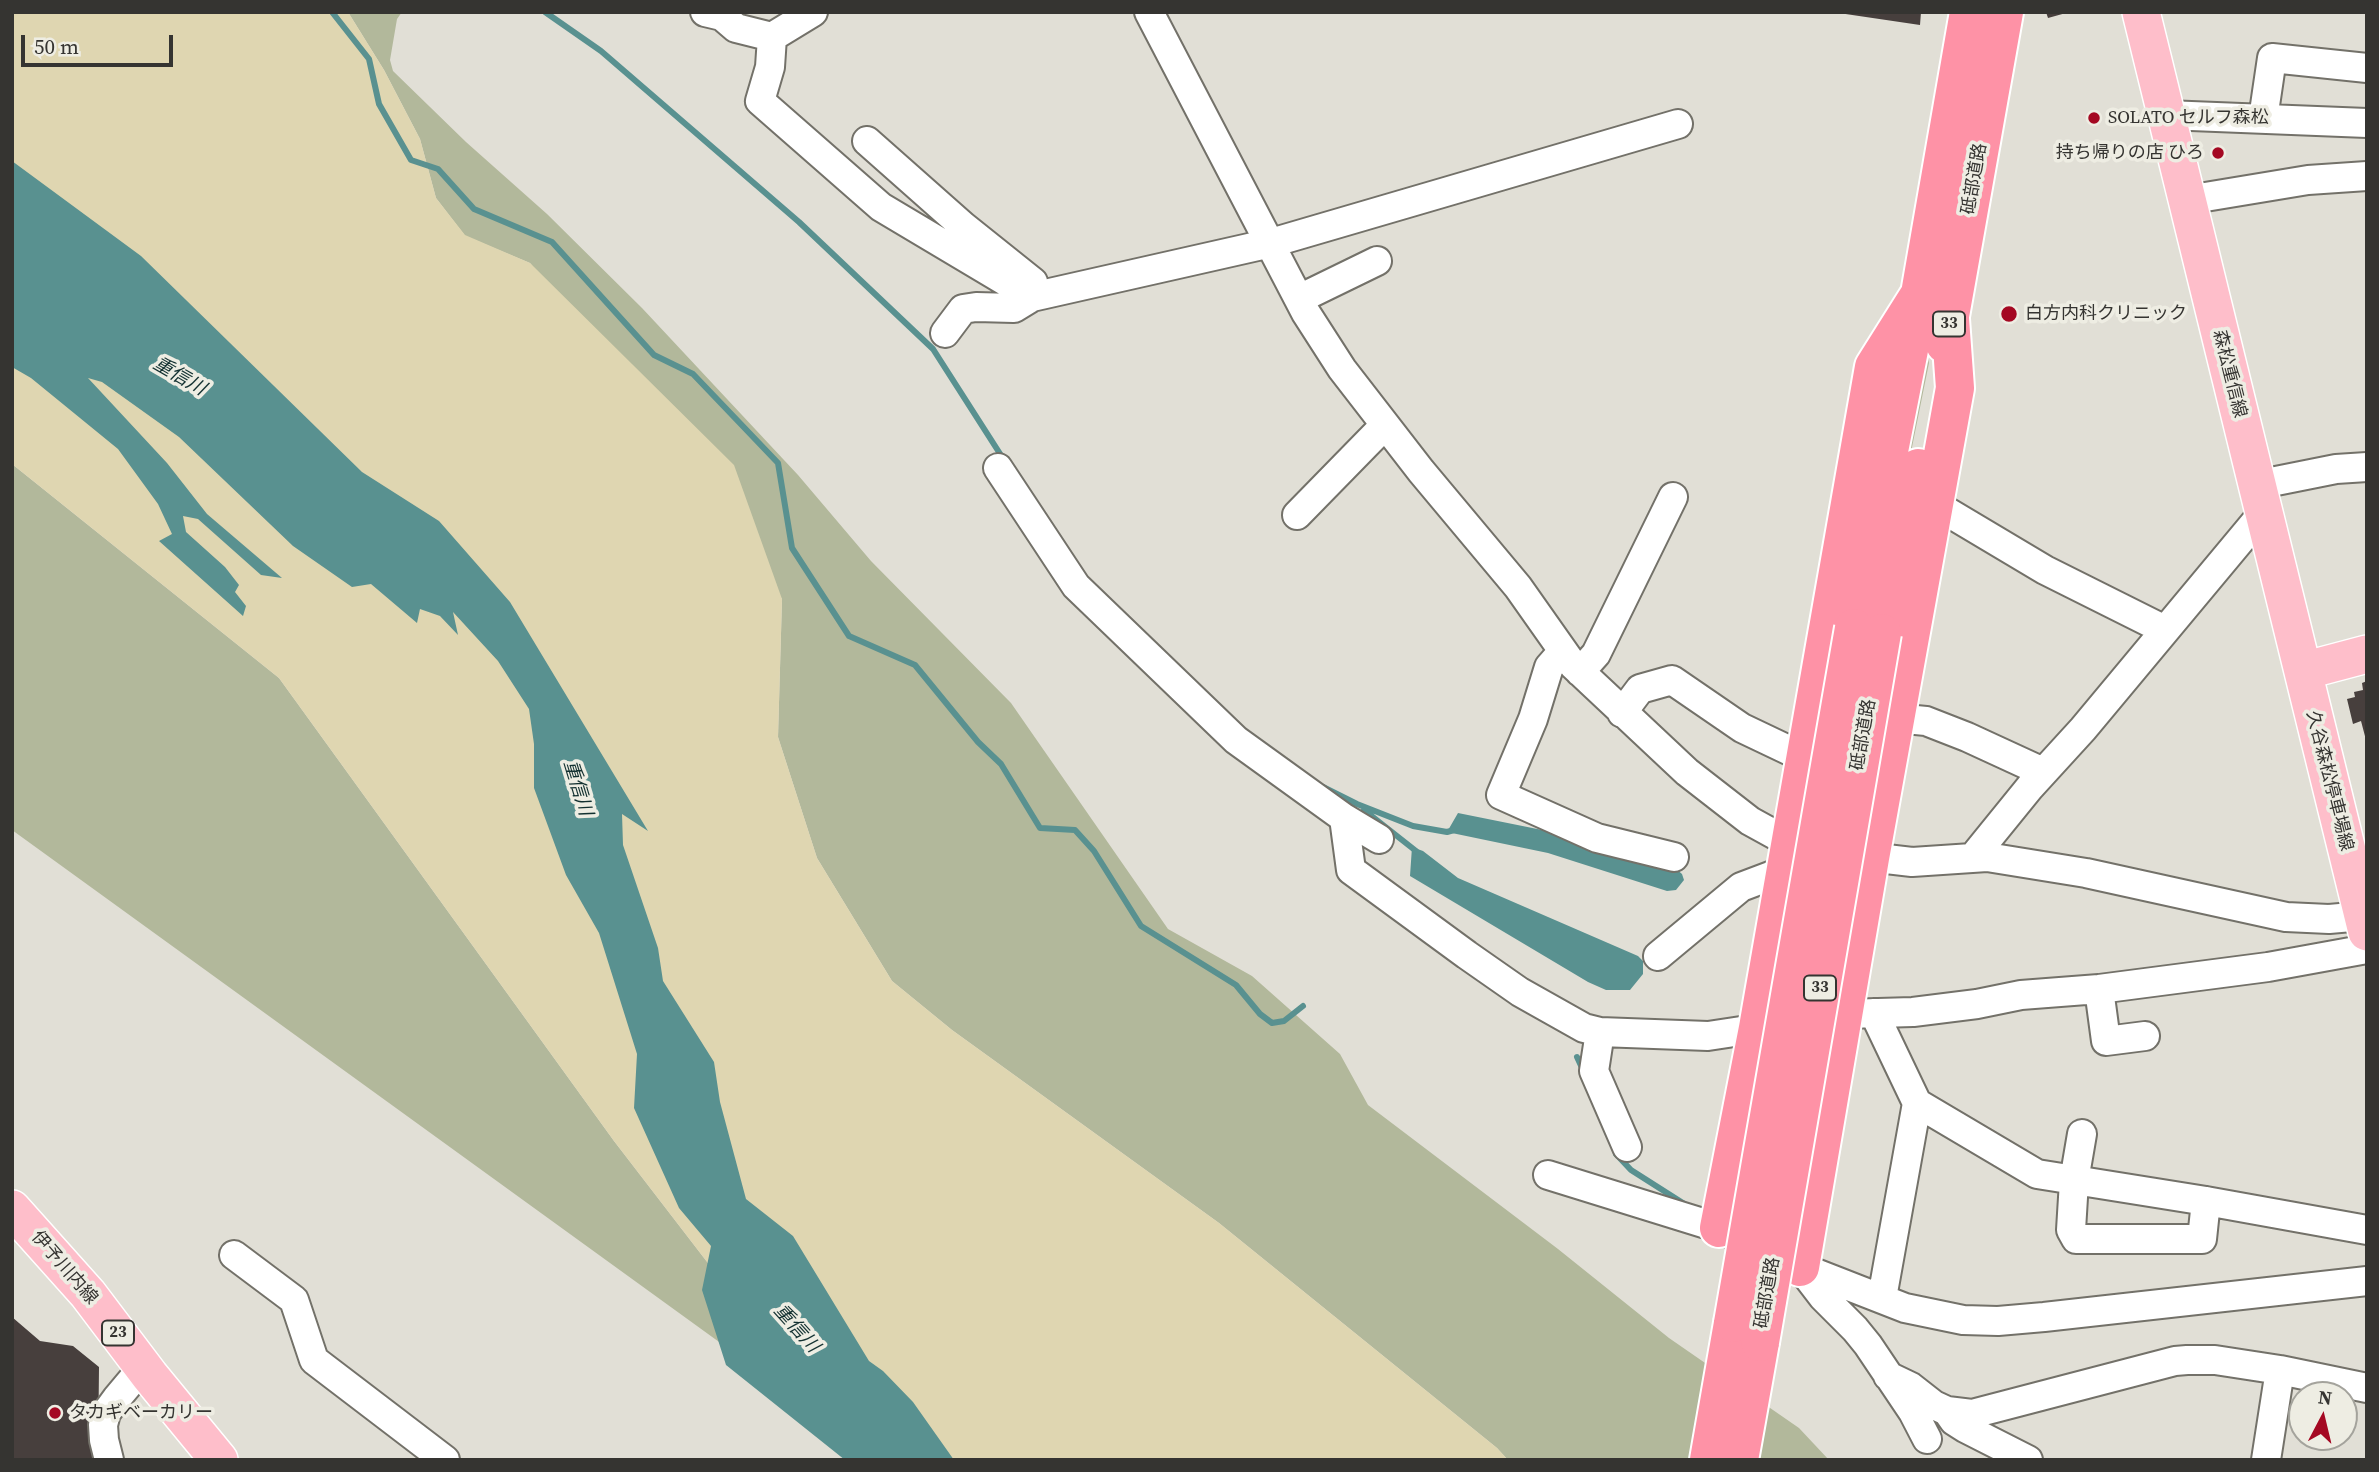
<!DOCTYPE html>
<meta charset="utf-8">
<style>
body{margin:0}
#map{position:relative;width:2379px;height:1472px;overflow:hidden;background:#e1dfd6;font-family:"Source Serif 4",serif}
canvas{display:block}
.frame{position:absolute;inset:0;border:14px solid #353431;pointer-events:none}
.north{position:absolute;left:2288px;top:1381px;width:70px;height:70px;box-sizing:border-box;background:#eeede3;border:2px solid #a4a39c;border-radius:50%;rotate:7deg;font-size:19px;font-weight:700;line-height:28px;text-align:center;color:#353431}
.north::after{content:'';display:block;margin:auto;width:24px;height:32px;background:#a40822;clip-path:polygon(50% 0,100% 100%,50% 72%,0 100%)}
.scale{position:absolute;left:21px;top:35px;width:152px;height:32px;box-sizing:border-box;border:4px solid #353431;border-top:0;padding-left:9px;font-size:21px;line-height:24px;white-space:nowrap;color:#353431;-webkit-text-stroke:5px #eeede3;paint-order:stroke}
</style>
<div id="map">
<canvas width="2379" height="1472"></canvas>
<div class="frame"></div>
<div class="north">N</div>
<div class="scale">50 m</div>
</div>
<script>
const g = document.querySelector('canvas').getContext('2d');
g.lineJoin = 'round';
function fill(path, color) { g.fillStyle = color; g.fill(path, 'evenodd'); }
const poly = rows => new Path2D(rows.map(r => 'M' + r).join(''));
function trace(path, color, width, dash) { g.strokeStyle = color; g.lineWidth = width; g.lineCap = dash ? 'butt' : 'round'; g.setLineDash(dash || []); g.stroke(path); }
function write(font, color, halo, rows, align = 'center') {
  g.font = font + ' "Source Serif 4","Noto Sans JP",serif'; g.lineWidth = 7; g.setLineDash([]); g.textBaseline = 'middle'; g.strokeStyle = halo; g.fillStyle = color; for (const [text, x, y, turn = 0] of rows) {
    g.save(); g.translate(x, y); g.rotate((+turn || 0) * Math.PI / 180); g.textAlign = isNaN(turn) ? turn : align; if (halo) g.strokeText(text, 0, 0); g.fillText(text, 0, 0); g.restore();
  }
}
const green = poly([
 [348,12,402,12,397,19,390,60,393,71,466,142,547,214,642,308,798,475,871,561,1011,703,1168,929,1252,976,1340,1054,1368,1105,1558,1249,1669,1338,1799,1428,1829,1460,1508,1460,1497,1448,1219,1223,952,1030,892,981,817,858,778,737,782,599,530,263,465,236,436,198,420,139,384,70],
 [1924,355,1928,358,1929,363,1908,467,1899,463],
 [12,464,279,678,614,1141,831,1423,12,830]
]);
const sand = poly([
 [12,12,348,12,384,70,420,139,436,198,465,235,530,263,734,465,782,599,778,737,817,858,892,981,952,1030,1219,1223,1497,1448,1508,1460,879,1460,831,1423,614,1141,279,678,12,464]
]);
const water = poly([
 [12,161,141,256,362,472,439,521,510,602,648,831,622,814,623,845,658,948,663,981,714,1062,720,1102,746,1199,793,1236,869,1361,883,1371,913,1402,954,1460,845,1460,726,1365,702,1290,711,1246,679,1208,634,1108,637,1054,599,933,566,875,534,788,534,744,529,709,498,661,453,612,458,635,440,616,420,609,417,623,371,584,352,587,293,546,179,437,102,382,88,378,167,463,207,514,282,578,261,575,198,519,183,516,186,532,225,567,239,585,235,592,246,606,243,616,159,541,172,534,158,504,118,449,31,378,12,367],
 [1458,813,1572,836,1674,867,1682,874,1684,880,1676,890,1667,891,1548,853,1447,832],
 [1412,847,1423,851,1458,878,1638,956,1643,961,1643,974,1630,990,1606,990,1588,982,1410,876]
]);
const stream = poly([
 [332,12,369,59,379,104,411,160,438,169,474,209,552,242,654,355,693,374,778,463,792,548,849,636,915,665,978,742,1001,764,1040,828,1075,830,1094,851,1141,926,1236,985,1260,1014,1272,1023,1284,1021,1303,1006],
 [545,12,601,51,799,222,933,349,1004,460],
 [1323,787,1357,804,1413,826,1447,832,1454,830],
 [1364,810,1416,851],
 [1577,1057,1584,1072],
 [1616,1154,1631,1170,1686,1205]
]);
const building = poly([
 [1832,12,1921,12,1920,25],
 [2046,12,2066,12,2066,13,2048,18],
 [2367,681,2367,740,2366,740,2361,721,2353,724,2347,699,2355,697,2354,692,2363,690,2362,683],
 [12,1317,40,1341,73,1346,99,1367,98,1460,12,1460]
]);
const minor = poly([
 [705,12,722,16,736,28,772,37,813,12],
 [1149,12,1306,313,1342,369,1421,471,1518,587,1573,665,1687,772,1750,821,1790,843,1808,847],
 [772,37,770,67,760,101,881,207,1032,297],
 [2166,115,2367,123],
 [2263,119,2272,58,2367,68],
 [867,141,963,226,1033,282],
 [2187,200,2308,180,2367,176],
 [1299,299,1377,261],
 [945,333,963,309,976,307,1014,308,1032,297,1271,243,1678,124],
 [998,468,1076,586,1236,740,1344,818,1351,870,1467,955,1520,992,1584,1028,1600,1032,1708,1036,1774,1026],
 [2256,485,2336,469,2367,467],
 [1934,509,1946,511,2045,570,2165,630],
 [1297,515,1385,425],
 [1563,651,1549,667,1533,719,1501,795,1597,838,1674,857],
 [1580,672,1596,654,1673,497],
 [1622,713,1640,689,1672,680,1742,728,1805,758],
 [1895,718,1926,721,1967,737,2043,772],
 [1344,818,1379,839],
 [1852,855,1912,862,1987,857,2086,873,2286,917,2329,919,2363,916],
 [1974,856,2030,787,2083,729,2263,513],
 [1658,956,1741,887,1786,870],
 [2099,989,2106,1041,2145,1036],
 [1874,1013,1917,1103,2037,1174,2206,1201,2367,1230],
 [1824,1017,1843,1014,1913,1012,1977,1004,2021,995,2099,989,2268,967,2367,949],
 [1600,1032,1594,1071,1627,1147],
 [2082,1134,2074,1181,2071,1230,2076,1239,2202,1239,2206,1201],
 [1548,1175,1719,1228,1735,1236],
 [234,1255,294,1300,314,1360,445,1460],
 [1800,1267,1905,1308,1963,1320,1998,1321,2044,1317,2367,1281],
 [1800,1267,1823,1297,1855,1329,1868,1345,1913,1412,1927,1439],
 [1882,1298,1917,1103],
 [1888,1376,1911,1387,1934,1405,1947,1411,1972,1414,2175,1361,2187,1360,2215,1360,2280,1370,2367,1388],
 [1947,1411,1954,1421,1965,1428,2028,1460],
 [109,1460,104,1440,103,1425,106,1413,117,1398,143,1367],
 [2266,1460,2280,1370]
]);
const major = poly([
 [2141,12,2367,932],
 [2303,671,2367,654],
 [12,1209,88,1294,150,1376,219,1460]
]);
const highway = poly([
 [1945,344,2004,12],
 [1854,628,1920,294,1969,12],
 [1882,633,1901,534,1918,468],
 [1719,1228,1758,1028,1874,367,1920,294],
 [1800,1267,1870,858,1955,388,1950,319],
 [1709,1460,1733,1323],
 [1739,1460,1760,1342]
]);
const highwayBridge = poly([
 [1733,1323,1854,628],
 [1760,1342,1882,633]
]);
const markers = [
 [2094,118,7,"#a40822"],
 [2218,153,7,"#a40822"],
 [2009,314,9,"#a40822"],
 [55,1413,7,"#a40822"]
];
const shields = [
 [1949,324,32],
 [1820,988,32],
 [118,1333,32]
];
const shieldNames = [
 ["33",1949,324],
 ["33",1820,988],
 ["23",118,1333]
];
const poiNames = [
 ["SOLATO セルフ森松",2108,118],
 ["持ち帰りの店 ひろ",2204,153,"right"],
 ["白方内科クリニック",2025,314],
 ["タカギベーカリー",69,1413]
];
const streetNames = [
 ["砥部道路",1975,179,-80],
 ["森松重信線",2229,374,76],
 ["砥部道路",1864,735,-80],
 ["久谷森松停車場線",2329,781,76],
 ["伊予川内線",64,1268,49],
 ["砥部道路",1768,1293,-80]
];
const waterNames = [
 ["重信川",179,377,30],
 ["重信川",577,788,73],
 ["重信川",796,1329,48]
];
fill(green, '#b2b89b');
fill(sand, '#dfd6b1');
fill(water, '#599190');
trace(stream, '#599190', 6);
fill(building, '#473f3d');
trace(minor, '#737169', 32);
trace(major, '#fff', 40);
trace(highway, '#fff', 42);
trace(minor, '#fff', 28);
trace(major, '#febeca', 37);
trace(highway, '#fe92a6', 38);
trace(highwayBridge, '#fff', 42, []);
trace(highwayBridge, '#fe92a6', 38);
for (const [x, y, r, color] of markers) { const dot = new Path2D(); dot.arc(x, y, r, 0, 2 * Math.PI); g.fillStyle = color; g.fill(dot); trace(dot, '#eeede3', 2.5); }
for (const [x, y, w] of shields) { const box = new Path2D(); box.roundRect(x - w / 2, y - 12.5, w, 25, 5); g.fillStyle = '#eeede3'; g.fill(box); trace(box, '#353431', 2); }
write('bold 16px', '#353431', null, shieldNames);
write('18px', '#353431', '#eeede3', poiNames, 'left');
write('18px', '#353431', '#eeede3', streetNames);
write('italic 19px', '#133131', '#eeede3', waterNames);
</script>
